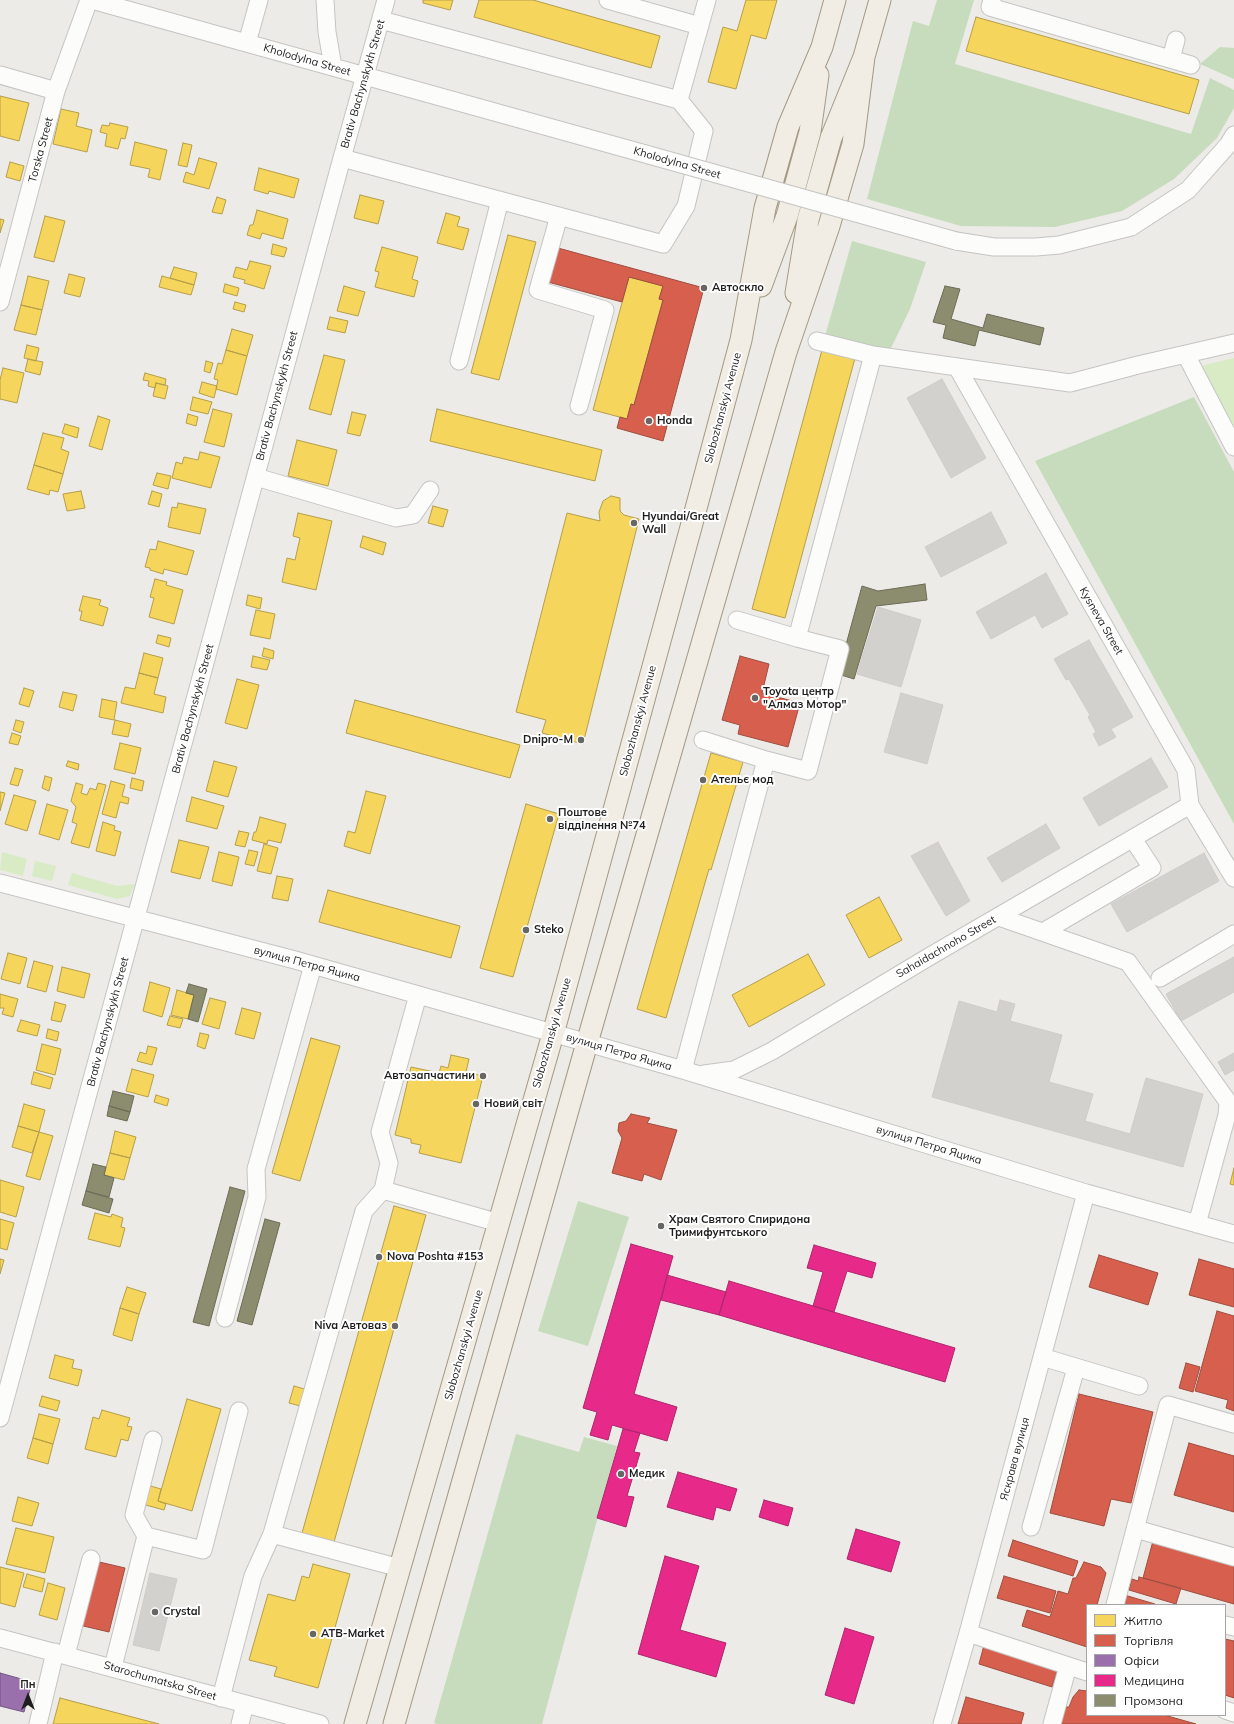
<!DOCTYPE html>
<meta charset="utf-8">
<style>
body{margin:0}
#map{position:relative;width:1234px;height:1724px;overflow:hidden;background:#ecebe7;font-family:Mulish,sans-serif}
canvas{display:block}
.legend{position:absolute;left:1086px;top:1604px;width:140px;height:112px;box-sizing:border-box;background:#fff;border:1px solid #a5a5a5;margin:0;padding:5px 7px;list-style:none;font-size:12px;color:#1e1e1e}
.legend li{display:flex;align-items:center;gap:8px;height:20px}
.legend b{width:20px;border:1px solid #a5a5a5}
.north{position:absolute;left:8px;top:1676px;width:40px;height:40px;-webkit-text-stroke:3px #fff;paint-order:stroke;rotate:0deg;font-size:11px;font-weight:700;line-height:16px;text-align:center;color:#1e1e1e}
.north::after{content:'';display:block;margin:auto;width:14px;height:18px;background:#1e1e1e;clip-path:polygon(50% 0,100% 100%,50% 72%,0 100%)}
</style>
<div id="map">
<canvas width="1234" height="1724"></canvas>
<ul class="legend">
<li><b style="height:11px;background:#f6d55c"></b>Житло</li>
<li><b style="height:11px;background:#d6604d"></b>Торгівля</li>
<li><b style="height:11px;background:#9970ab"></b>Офіси</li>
<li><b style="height:11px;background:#e7298a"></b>Медицина</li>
<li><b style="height:11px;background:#8c8c6e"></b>Промзона</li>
</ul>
<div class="north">Пн</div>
</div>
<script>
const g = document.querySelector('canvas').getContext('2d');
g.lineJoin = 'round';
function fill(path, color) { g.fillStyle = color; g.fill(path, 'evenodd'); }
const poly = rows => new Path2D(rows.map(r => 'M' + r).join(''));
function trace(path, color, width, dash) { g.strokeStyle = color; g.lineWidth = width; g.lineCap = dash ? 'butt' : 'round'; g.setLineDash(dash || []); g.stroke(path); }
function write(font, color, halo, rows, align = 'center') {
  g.font = font + ' Mulish,sans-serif'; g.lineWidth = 4; g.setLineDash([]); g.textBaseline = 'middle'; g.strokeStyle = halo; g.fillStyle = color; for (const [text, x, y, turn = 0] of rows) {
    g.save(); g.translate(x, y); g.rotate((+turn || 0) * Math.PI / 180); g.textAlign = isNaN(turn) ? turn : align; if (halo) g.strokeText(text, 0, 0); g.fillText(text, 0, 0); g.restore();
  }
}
const grass = poly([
 [1234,358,1234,426,1201,366],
 [2,852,27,859,23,876,0,870],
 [35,861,56,866,52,881,32,876],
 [72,873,117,886,135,884,130,896,117,899,68,885]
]);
const forest = poly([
 [937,0,974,0,955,64,1191,134,1210,78,1234,90,1234,108,1217,138,1174,179,1122,211,1055,227,961,226,867,199,913,21,929,26],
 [1220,47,1234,48,1234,79,1200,64],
 [852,241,926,262,910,309,889,352,825,336],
 [1194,397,1234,472,1234,824,1035,461],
 [578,1201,629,1217,588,1346,538,1331],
 [516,1434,579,1452,584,1437,617,1446,542,1724,437,1724,434,1723]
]);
const homes = poly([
 [423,0,453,0,450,10,423,3,423,0],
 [479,0,533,0,660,36,651,68,474,17,479,0],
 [746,0,777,0,766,39,751,35,736,89,708,82,723,27,737,31,746,0],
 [976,17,1199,80,1189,114,966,51,976,17],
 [0,96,29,103,19,141,0,136,0,96],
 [61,109,79,113,76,126,92,130,87,152,53,144,61,109],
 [110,123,128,127,125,139,121,138,118,149,105,146,107,134,100,132,102,125,109,126,110,123],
 [135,142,167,150,160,180,148,177,150,169,130,165,135,142],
 [183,143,192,145,187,167,178,165,183,143],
 [199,158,217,163,209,189,183,182,186,172,194,175,199,158],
 [10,162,24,166,20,181,6,177,10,162],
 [259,168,299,179,294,198,269,191,268,194,254,190,259,168],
 [360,195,384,201,378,224,354,218,360,195],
 [217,197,226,200,222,214,212,212,217,197],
 [257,210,288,219,283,239,262,233,260,239,247,235,250,225,253,225,257,210],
 [446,213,460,217,457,226,469,229,463,250,437,243,446,213],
 [45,216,65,221,54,262,34,257,45,216],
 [0,219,4,220,0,233,0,219],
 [508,235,536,242,499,380,471,373,508,235],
 [273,244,287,248,284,257,271,254,273,244],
 [382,247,418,257,412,279,418,281,414,297,375,287,379,272,375,271,382,247],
 [250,261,271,266,264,289,244,283,245,280,233,277,236,267,247,270,250,261],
 [174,267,197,273,194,285,170,278,174,267],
 [69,274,85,278,80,297,64,293,69,274],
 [28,276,49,281,42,310,21,305,28,276],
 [162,276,194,285,191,295,159,287,162,276],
 [629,277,663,286,659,299,663,300,634,405,631,404,627,419,593,410,629,277],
 [225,284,239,288,237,296,223,292,225,284],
 [344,286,365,292,358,316,337,311,344,286],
 [235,302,246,305,244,312,233,309,235,302],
 [21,305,42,310,36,335,14,330,21,305],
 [330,317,348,321,345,333,327,329,330,317],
 [232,329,253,335,247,356,226,350,232,329],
 [27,345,39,348,36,361,24,358,27,345],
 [226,350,247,356,237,395,216,389,218,380,214,379,218,363,222,364,226,350],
 [822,350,855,358,785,618,752,609,822,350],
 [324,355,345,360,331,415,309,409,324,355],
 [28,359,43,362,40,375,25,371,28,359],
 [206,361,213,363,210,373,204,371,206,361],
 [3,368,24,373,17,403,0,399,0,380,3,368],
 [145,373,166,379,165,385,156,383,155,388,148,386,149,381,143,380,145,373],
 [202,382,217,386,214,398,199,393,202,382],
 [156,383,168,386,165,399,153,396,156,383],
 [193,397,212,402,208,414,190,410,193,397],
 [213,409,232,414,224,447,204,442,213,409],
 [437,409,602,450,595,481,430,441,437,409],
 [352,412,366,415,360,436,347,433,352,412],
 [188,414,198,417,196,426,186,423,188,414],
 [98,416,110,420,102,450,89,446,98,416],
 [65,424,79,428,77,438,62,433,65,424],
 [43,433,64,438,61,449,69,452,63,474,34,465,43,433],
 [297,440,337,450,328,486,288,476,297,440],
 [200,452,220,457,211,488,172,478,176,462,182,464,184,457,198,460,200,452],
 [34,465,63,474,58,492,50,490,49,495,27,489,34,465],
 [157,473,171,476,168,489,153,485,157,473],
 [81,491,85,508,67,511,63,494,81,491],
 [152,491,162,494,159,507,148,504,152,491],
 [611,496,620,498,620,511,624,515,639,519,583,744,542,733,546,720,516,712,567,513,600,521,599,512,603,501,611,496],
 [178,503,206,509,200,534,168,527,172,507,177,508,178,503],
 [433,506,448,510,443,527,428,523,433,506],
 [298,513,332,521,316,590,282,582,287,558,295,560,300,538,293,536,298,513],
 [363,536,386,543,383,555,360,547,363,536],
 [158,541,194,551,187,575,164,569,163,574,150,570,150,568,145,567,150,549,156,550,158,541],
 [155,579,167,582,166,585,183,590,174,624,149,617,154,598,150,597,155,579],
 [248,595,262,598,260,609,246,605,248,595],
 [83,596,101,600,99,605,108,608,103,626,80,620,82,611,79,611,83,596],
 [256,610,275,614,270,639,250,635,256,610],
 [158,635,171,638,169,647,156,643,158,635],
 [264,648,274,651,273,659,262,656,264,648],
 [144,653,163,658,158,678,139,673,144,653],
 [253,656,270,660,267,670,251,667,253,656],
 [139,673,158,678,154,694,166,697,163,713,121,703,125,687,135,689,139,673],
 [237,679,259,685,247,729,225,723,237,679],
 [24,688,34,691,29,707,19,704,24,688],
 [63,692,77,695,73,711,59,707,63,692],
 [102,699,117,702,114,720,99,717,102,699],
 [355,700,520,745,510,778,346,733,355,700],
 [16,720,24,722,21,733,13,730,16,720],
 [115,720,131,724,128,737,112,734,115,720],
 [12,733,21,736,18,745,9,743,12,733],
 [120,743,141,748,135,774,114,769,120,743],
 [711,753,743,762,711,870,709,869,666,1018,637,1009,711,753],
 [68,761,79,764,78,770,66,766,68,761],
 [214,761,237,767,228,797,206,791,214,761],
 [15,768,23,770,18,786,10,784,15,768],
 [45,776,52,778,49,791,42,788,45,776],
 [132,778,144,781,142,791,130,788,132,778],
 [111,781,125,785,122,796,129,798,128,804,120,802,116,818,102,814,111,781],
 [76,783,83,785,81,793,87,795,90,788,96,790,98,783,106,785,89,848,71,843,77,824,72,822,76,807,71,801,76,783],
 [366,791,386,796,370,854,344,846,348,831,355,833,366,791],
 [0,792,5,793,0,811,0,792],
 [14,795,36,801,27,831,5,824,14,795],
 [192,797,224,806,217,829,186,821,192,797],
 [47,804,68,810,59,840,39,834,47,804],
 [526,804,559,814,513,977,480,968,526,804],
 [260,817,286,824,281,843,268,840,267,844,252,840,254,832,256,832,260,817],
 [103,822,115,826,114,830,121,832,115,856,96,851,103,822],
 [239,831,249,833,245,847,235,845,239,831],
 [179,840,209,847,200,879,171,872,179,840],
 [264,844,278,848,271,874,257,871,264,844],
 [249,850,258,852,254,866,245,864,249,850],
 [219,852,239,857,232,886,212,881,219,852],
 [277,876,293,879,288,901,272,898,277,876],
 [328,890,460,926,451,958,319,922,328,890],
 [879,897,902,940,869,958,846,915,879,897],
 [8,953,27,958,20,984,1,979,8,953],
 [808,954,825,985,749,1027,732,995,808,954],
 [34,961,53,966,46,992,27,987,34,961],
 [62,967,90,974,84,998,57,991,62,967],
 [150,982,170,988,162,1017,143,1011,150,982],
 [177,990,194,995,188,1019,171,1015,177,990],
 [0,994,18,999,13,1017,2,1014,4,1008,0,1008,0,994],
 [210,998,226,1002,219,1029,202,1024,210,998],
 [55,1002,66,1005,61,1022,51,1020,55,1002],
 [242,1008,261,1013,254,1039,235,1034,242,1008],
 [170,1016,183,1019,180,1028,167,1025,170,1016],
 [21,1020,40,1025,37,1036,17,1031,21,1020],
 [48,1029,59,1032,57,1041,46,1038,48,1029],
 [200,1033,209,1035,205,1049,197,1046,200,1033],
 [311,1038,340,1046,300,1181,272,1173,311,1038],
 [42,1044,61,1049,55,1075,36,1070,42,1044],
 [148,1046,157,1048,152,1065,137,1061,140,1052,146,1054,148,1046],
 [451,1055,469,1059,466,1072,483,1076,461,1163,419,1153,421,1145,411,1143,411,1139,395,1135,411,1067,439,1073,441,1066,448,1068,451,1055],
 [132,1069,154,1075,148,1097,126,1091,132,1069],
 [34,1072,53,1078,50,1089,31,1084,34,1072],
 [156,1095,169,1099,167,1106,154,1102,156,1095],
 [24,1104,45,1110,39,1132,18,1126,24,1104],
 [18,1126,39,1132,32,1153,12,1147,18,1126],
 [115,1131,136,1137,130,1158,110,1153,115,1131],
 [39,1132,53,1136,40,1180,26,1176,39,1132],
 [110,1153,130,1158,124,1180,104,1175,110,1153],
 [1234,1168,1234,1185,1230,1184,1234,1168],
 [0,1180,24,1187,16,1217,0,1212,0,1180],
 [394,1206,426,1215,334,1542,302,1533,394,1206],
 [95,1213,111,1217,112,1214,123,1218,121,1227,125,1228,120,1247,88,1239,95,1213],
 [0,1219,14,1223,7,1250,0,1248,0,1219],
 [0,1259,4,1260,0,1274,0,1259],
 [127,1287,146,1293,139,1314,120,1308,127,1287],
 [120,1308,139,1314,132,1341,113,1335,120,1308],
 [55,1355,74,1360,72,1368,82,1370,78,1386,49,1378,55,1355],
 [294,1386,308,1390,304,1407,289,1403,294,1386],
 [42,1396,60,1401,57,1411,39,1406,42,1396],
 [187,1399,221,1409,192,1511,158,1501,187,1399],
 [102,1410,130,1418,127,1426,132,1427,128,1441,121,1439,116,1457,85,1449,93,1417,99,1419,102,1410],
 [39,1414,60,1419,53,1444,33,1438,39,1414],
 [33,1438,53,1444,48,1464,27,1458,33,1438],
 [147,1485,161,1489,158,1501,166,1504,164,1510,142,1504,147,1485],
 [18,1497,39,1503,32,1526,12,1521,18,1497],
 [16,1528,54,1537,45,1573,6,1564,16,1528],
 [313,1564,350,1574,318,1688,274,1676,277,1667,249,1660,268,1594,295,1601,302,1576,309,1578,313,1564],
 [0,1567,24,1573,15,1607,0,1603,0,1567],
 [27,1574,45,1579,42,1592,23,1587,27,1574],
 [48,1583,65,1588,57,1620,39,1615,48,1583],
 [60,1698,159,1724,53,1724,60,1698]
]);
const shops = poly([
 [558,248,704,288,663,441,617,428,620,417,627,419,631,404,634,405,663,300,659,299,663,286,629,277,622,302,548,282,558,248],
 [740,656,769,664,762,693,800,703,788,747,738,734,740,725,722,720,740,656],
 [631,1114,650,1118,647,1123,677,1130,661,1180,644,1174,642,1181,612,1173,622,1138,618,1131,619,1123,626,1121,631,1114],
 [1099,1255,1158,1273,1148,1305,1089,1287,1099,1255],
 [1199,1259,1234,1269,1234,1307,1189,1295,1199,1259],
 [1217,1311,1234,1316,1234,1411,1226,1408,1228,1400,1195,1391,1217,1311],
 [1186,1363,1200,1367,1193,1392,1179,1388,1186,1363],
 [1079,1394,1153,1412,1131,1503,1111,1499,1104,1526,1050,1513,1079,1394],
 [1189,1443,1234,1456,1234,1512,1174,1495,1189,1443],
 [1013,1540,1078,1561,1073,1576,1008,1556,1013,1540],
 [1153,1541,1234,1564,1234,1604,1143,1578,1153,1541],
 [95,1561,125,1568,109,1632,79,1625,95,1561],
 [1084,1562,1101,1567,1106,1573,1097,1605,1087,1605,1087,1647,1022,1626,1027,1610,1050,1617,1058,1591,1068,1594,1073,1578,1076,1578,1084,1562],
 [1004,1576,1056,1591,1050,1613,997,1598,1004,1576],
 [1139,1577,1181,1588,1176,1604,1129,1590,1132,1579,1138,1581,1139,1577],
 [1121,1594,1155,1604,1155,1605,1118,1605,1121,1594],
 [1225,1639,1234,1641,1234,1698,1225,1695,1225,1639],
 [984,1645,1058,1668,1052,1687,979,1664,984,1645],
 [1079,1690,1087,1691,1087,1715,1164,1715,1196,1724,1061,1724,1066,1707,1069,1707,1073,1697,1079,1690],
 [966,1697,1024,1713,1021,1724,958,1724,966,1697]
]);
const offices = poly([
 [0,1673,32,1682,24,1712,0,1706,0,1673]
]);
const health = poly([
 [631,1244,673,1256,634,1394,677,1407,667,1441,612,1425,608,1440,590,1435,597,1412,583,1408,631,1244],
 [814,1245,876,1263,872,1278,847,1271,834,1312,813,1306,823,1272,807,1268,814,1245],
 [667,1275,726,1292,719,1315,661,1300,667,1275],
 [729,1281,955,1348,945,1382,719,1315,729,1281],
 [623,1429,640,1433,634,1452,640,1453,627,1496,634,1497,626,1527,597,1518,623,1429],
 [678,1472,737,1489,730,1511,716,1507,713,1520,667,1507,678,1472],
 [764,1500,793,1508,788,1526,759,1517,764,1500],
 [856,1529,900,1542,891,1572,847,1559,856,1529],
 [665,1556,699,1566,680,1630,726,1643,716,1677,638,1654,665,1556],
 [845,1628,874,1637,854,1704,825,1695,845,1628]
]);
const industry = poly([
 [945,286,960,289,951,319,983,328,987,314,1044,328,1040,345,979,330,975,346,943,338,946,325,933,322,945,286],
 [925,584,927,600,876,606,854,679,838,674,862,586,878,591,925,584],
 [189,984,207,989,198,1022,188,1019,194,995,186,993,189,984],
 [113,1091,134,1096,130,1112,109,1106,113,1091],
 [109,1106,130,1112,127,1121,107,1116,109,1106],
 [93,1164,106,1167,104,1175,114,1178,109,1197,86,1191,93,1164],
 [230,1187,245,1191,209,1326,193,1322,230,1187],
 [86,1191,113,1199,109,1213,82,1205,86,1191],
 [265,1219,280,1223,252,1325,237,1321,265,1219]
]);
const building = poly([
 [942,379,986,458,951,478,907,398,942,379],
 [991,512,1007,543,941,577,925,547,991,512],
 [1046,573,1068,614,1042,628,1035,615,991,639,976,612,1046,573],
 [878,607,921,620,901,687,857,674,878,607],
 [1089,640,1133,717,1111,729,1116,737,1099,746,1093,734,1096,732,1088,717,1090,715,1069,679,1066,680,1054,659,1089,640],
 [901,693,943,705,927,764,884,752,901,693],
 [1151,758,1168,787,1099,826,1083,798,1151,758],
 [1046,824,1060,848,1002,882,987,858,1046,824],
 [938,842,970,901,946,916,911,856,938,842],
 [1204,853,1219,881,1127,932,1111,904,1204,853],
 [1234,957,1234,992,1181,1021,1166,994,1234,957],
 [1000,1000,1015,1004,1010,1021,1062,1035,1049,1082,1093,1094,1085,1121,1130,1134,1146,1078,1203,1094,1183,1167,932,1097,959,1001,997,1012,1000,1000],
 [1234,1053,1234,1070,1225,1075,1218,1062,1234,1053],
 [150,1573,177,1579,159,1651,133,1645,150,1573]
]);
const minor = poly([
 [92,0,649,155],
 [325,0,327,32,333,67],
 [608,0,700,26],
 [992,0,990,7,1191,65],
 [381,20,679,100],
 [247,43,259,0],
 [1171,59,1176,40],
 [0,75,56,91],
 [342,158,663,244,686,206,704,131,679,100,707,0],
 [559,216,538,290,605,310,579,406],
 [956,241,994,247,1036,247,1059,245,1131,227,1188,190,1228,145,1234,135],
 [0,302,56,91,89,0],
 [817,341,873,355],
 [1186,355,1234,447],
 [459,361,500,200],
 [957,367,1186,770,1190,805,1234,878],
 [256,477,396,518,413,515,430,490],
 [737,620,797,638],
 [703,740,766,760],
 [0,883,295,960,683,1070,1086,1193,1234,1234],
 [999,917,1128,962,1228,1102,1227,1115,1197,1224],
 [1043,932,1152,868,1133,839],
 [1160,978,1234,934],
 [683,1070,766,760,808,771,840,649,797,638,873,355,1070,383,1138,365,1234,343],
 [704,1074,734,1070,772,1051,932,955,1190,805],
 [383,1190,499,1223],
 [225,1318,257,1197,256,1169,313,965],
 [1042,1357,1139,1386],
 [0,1418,342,158,386,0],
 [1031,1527,1076,1368],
 [1136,1529,1234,1557],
 [272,1534,400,1568],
 [146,1536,203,1550,239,1411],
 [1115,1605,1168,1405,1234,1424],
 [1225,1625,1234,1627],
 [968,1633,1087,1672],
 [0,1638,320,1724],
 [66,1655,91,1559],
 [113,1667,146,1536,134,1515,153,1440],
 [221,1698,253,1576,272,1534,364,1211,383,1190,389,1163,380,1132,418,995],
 [1225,1710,1234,1713],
 [38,1724,55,1652],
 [240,1724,245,1704],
 [942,1724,968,1633,1086,1193],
 [1052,1724,1068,1666]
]);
const major = poly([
 [761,286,787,216,810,132,818,75],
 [796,293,808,220,831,138,864,57,880,0],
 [355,1724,553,1034,694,516,741,340,765,208,788,127,822,47,835,0],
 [394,1724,587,1043,786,352,829,226,853,144,864,57]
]);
const minorBridge = poly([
 [649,155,956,241]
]);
const markers = [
 [704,288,4,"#666664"],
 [649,421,4,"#666664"],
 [634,523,4,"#666664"],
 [755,698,4,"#666664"],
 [581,740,4,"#666664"],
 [703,780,4,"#666664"],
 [550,819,4,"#666664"],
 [526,930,4,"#666664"],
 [483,1076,4,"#666664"],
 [476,1104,4,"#666664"],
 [661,1226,4,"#666664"],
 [379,1257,4,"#666664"],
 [395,1326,4,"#666664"],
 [621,1474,4,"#666664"],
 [155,1612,4,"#666664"],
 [313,1634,4,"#666664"]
];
const streetNames = [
 ["Kholodylna Street",307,60,16],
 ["Brativ Bachynskykh Street",363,84,-74],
 ["Torska Street",41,150,-75],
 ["Kholodylna Street",677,163,16],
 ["Brativ Bachynskykh Street",277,396,-75],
 ["Slobozhanskyi Avenue",723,408,-75],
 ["Kysneva Street",1101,621,60],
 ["Brativ Bachynskykh Street",193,709,-75],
 ["Slobozhanskyi Avenue",638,721,-75],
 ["Sahaidachnoho Street",946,947,-30],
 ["вулиця Петра Яцика",307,964,15],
 ["Brativ Bachynskykh Street",108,1022,-75],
 ["Slobozhanskyi Avenue",552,1033,-74],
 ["вулиця Петра Яцика",619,1052,16],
 ["вулиця Петра Яцика",929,1145,17],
 ["Slobozhanskyi Avenue",464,1345,-74],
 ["Яскрава вулиця",1015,1459,-75],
 ["Starochumatska Street",160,1681,16]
];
const poiNames = [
 ["Автоскло",712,288],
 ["Honda",657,421],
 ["Hyundai/Great",642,517],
 ["Wall",642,530],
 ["Toyota центр",763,692],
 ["\"Алмаз Мотор\"",763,705],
 ["Dnipro-M",573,740,"right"],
 ["Ательє мод",711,780],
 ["Поштове",558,813],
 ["відділення №74",558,826],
 ["Steko",534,930],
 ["Автозапчастини",475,1076,"right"],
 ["Новий світ",484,1104],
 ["Храм Святого Спиридона",669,1220],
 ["Тримифунтського",669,1233],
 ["Nova Poshta #153",387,1257],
 ["Niva Автоваз",387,1326,"right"],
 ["Медик",629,1474],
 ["Crystal",163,1612],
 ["ATB-Market",321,1634]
];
fill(grass, '#d8ebc5');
fill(forest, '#c6dcbc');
fill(homes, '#f6d55c');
trace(homes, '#b59e49', 1);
fill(shops, '#d6604d');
trace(shops, '#9f4c3f', 1);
fill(offices, '#9970ab');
trace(offices, '#745781', 1);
fill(health, '#e7298a');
trace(health, '#ab266a', 1);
fill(industry, '#8c8c6e');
trace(industry, '#6b6b56', 1);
fill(building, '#d3d1ce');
trace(building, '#cfccc8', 1);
trace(minor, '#c5c4c3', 19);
trace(major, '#a39983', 23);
trace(minor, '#fcfcfb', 17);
trace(major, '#f1ece4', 21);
trace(minorBridge, '#c5c4c3', 19, []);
trace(minorBridge, '#fcfcfb', 17);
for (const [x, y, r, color] of markers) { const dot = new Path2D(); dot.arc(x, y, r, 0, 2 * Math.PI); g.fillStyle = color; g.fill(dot); trace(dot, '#fff', 1.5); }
write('11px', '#1e1e1e', '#fff', streetNames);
write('bold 11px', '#1e1e1e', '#fff', poiNames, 'left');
</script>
